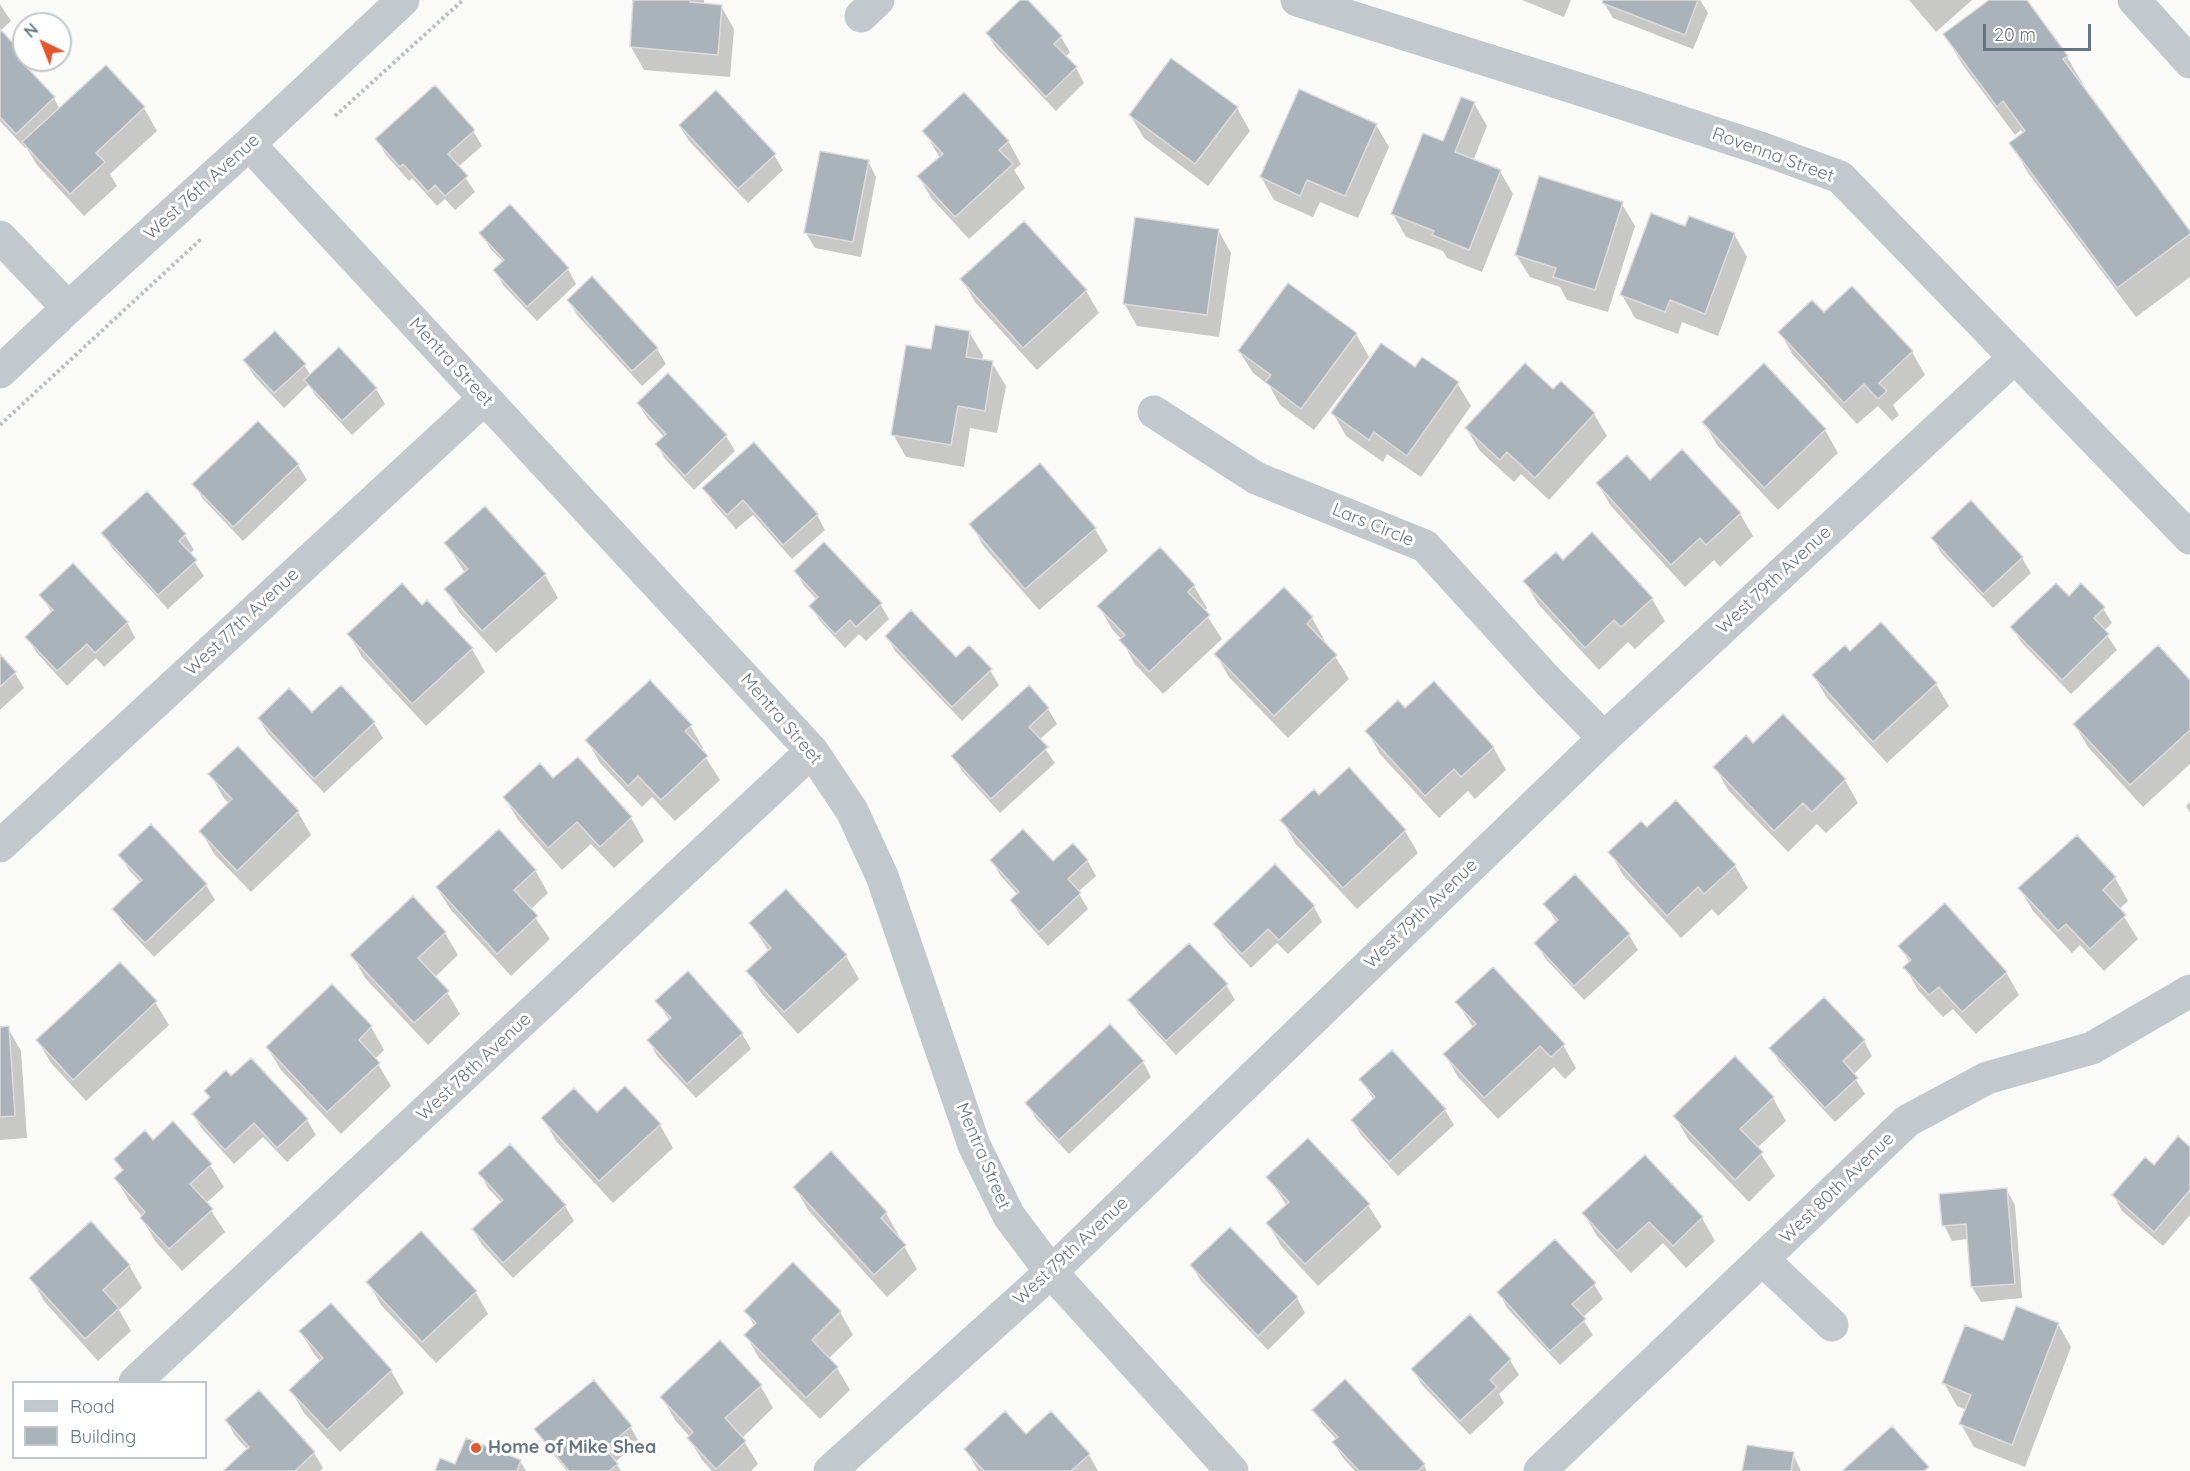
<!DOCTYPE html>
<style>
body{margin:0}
#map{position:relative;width:2190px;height:1471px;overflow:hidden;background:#fafaf8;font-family:Quicksand,sans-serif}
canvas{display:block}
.legend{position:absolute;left:12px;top:1381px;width:195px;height:78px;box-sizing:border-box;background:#fff;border:2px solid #c1c8cd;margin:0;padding:8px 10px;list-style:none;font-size:18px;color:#657683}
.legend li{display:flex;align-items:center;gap:12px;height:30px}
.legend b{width:30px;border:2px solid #c1c8cd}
.north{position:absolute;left:12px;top:12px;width:60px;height:60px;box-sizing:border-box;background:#fff;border:2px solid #c1c8cd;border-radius:50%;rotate:317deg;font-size:16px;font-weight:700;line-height:24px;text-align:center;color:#657683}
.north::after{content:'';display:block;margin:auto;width:21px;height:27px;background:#e4572e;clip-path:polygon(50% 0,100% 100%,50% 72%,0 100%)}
.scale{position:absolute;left:1983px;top:24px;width:108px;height:27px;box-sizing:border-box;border:3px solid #657683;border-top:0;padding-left:8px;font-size:18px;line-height:21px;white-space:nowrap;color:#657683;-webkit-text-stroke:4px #fff;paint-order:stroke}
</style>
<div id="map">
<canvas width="2190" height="1471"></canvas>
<ul class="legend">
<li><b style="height:8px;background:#c3c8cc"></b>Road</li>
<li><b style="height:16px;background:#aab3b9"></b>Building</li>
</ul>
<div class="north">N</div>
<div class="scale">20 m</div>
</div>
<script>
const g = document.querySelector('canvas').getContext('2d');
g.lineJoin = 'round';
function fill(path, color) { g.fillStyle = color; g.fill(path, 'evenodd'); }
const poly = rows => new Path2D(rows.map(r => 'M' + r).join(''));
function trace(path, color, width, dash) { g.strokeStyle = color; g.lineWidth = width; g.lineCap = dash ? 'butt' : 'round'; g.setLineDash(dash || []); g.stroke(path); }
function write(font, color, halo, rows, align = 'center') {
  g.font = font + ' Quicksand,sans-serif'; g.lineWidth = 6; g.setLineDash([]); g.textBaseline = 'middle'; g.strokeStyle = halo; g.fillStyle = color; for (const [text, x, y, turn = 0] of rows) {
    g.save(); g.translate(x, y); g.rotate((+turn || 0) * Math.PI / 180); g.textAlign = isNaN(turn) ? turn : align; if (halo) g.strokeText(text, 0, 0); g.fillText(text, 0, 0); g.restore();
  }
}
const shadow = poly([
 [635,0,704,0,704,5,721,6,734,29,730,77,644,70,631,47],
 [1022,0,1026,0,1061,37,1070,52,1065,57,1076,68,1084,83,1056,111,996,48,987,33],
 [1522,0,1571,0,1564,17],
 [1605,0,1700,0,1708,13,1693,49,1613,18,1604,3],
 [1909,0,1972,0,1936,32],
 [1991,0,2025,0,2067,57,2084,86,2082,88,2190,233,2190,277,2136,317,2028,173,2011,143,2024,134,2021,130,2015,135,1962,64,1945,34],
 [0,4,11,21,0,31],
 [0,31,22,54,30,70,29,71,54,98,60,110,144,108,157,131,110,174,117,186,84,216,37,165,26,147,25,148,0,121],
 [1474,103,1487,126,1473,161,1500,171,1513,194,1482,272,1447,258,1443,251,1406,237,1393,214],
 [1237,108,1250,131,1208,186,1144,138,1130,115],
 [1376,125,1389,147,1358,218,1320,202,1313,217,1274,200,1261,177],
 [680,126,774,155,783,170,748,203,689,141],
 [473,131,482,146,458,167,475,192,455,210,445,199,437,206,412,178,409,181,386,155,377,140],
 [924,131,1008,141,1021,164,1014,170,1025,188,969,239,932,199,919,177,940,158],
 [868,161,876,177,861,257,815,248,806,233],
 [1622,204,1635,226,1608,312,1567,300,1560,287,1530,277,1516,255],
 [1686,228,1734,234,1747,257,1718,336,1682,322,1678,334,1635,318,1622,295],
 [1218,230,1231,253,1219,337,1137,326,1124,303],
 [481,233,568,269,576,284,537,321,503,285,495,270,503,262,490,248],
 [592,278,657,349,666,364,642,386,577,315,569,300],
 [962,279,1086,291,1099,313,1037,370,975,302],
 [1824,315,1912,352,1925,375,1893,405,1899,415,1892,421,1878,406,1857,424,1793,355,1780,332],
 [969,332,983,355,982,361,992,363,1006,386,997,433,970,428,964,467,906,457,893,434,932,351],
 [1356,334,1369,357,1314,430,1280,405,1269,385,1253,373,1239,351],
 [339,349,376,389,385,404,352,435,315,395,309,384,284,408,254,376,245,361,304,365,311,376],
 [1415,369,1457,383,1471,406,1421,477,1387,454,1383,462,1346,436,1333,413],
 [668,375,726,436,735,451,694,490,665,459,657,444,664,437,647,418,638,403],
 [1553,392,1594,414,1607,436,1549,500,1521,474,1514,482,1480,451,1466,428],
 [1704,422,1825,430,1838,453,1778,510,1717,445],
 [258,424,298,465,307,480,243,541,203,499,194,484],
 [1682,451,1740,514,1753,536,1720,567,1714,560,1685,587,1611,506,1598,484,1650,482],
 [704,488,817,515,825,530,792,559,753,515,736,529,713,503],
 [971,524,1095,529,1108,551,1039,610,984,547],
 [103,533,185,535,194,550,189,554,204,576,168,609,112,548],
 [1933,538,2022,558,2031,573,1993,608,1941,553],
 [446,543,545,575,558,598,496,653,459,612,446,590,465,573],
 [1563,562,1652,599,1665,621,1635,649,1628,642,1599,670,1538,604,1525,581],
 [796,571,880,604,889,619,866,641,859,634,845,648,820,621,811,606,817,600,804,586],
 [1194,586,1207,608,1204,611,1222,639,1163,694,1134,663,1122,640,1112,629,1099,606],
 [1284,589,1312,618,1325,641,1323,643,1335,656,1349,679,1288,738,1229,677,1216,654],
 [41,595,127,622,135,638,104,667,96,658,67,686,36,652,27,637,52,613],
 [2069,598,2103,608,2112,623,2104,631,2117,650,2071,694,2021,642,2012,627],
 [422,607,472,649,485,672,426,726,362,657,349,634],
 [887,636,990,670,999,685,962,721,895,651],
 [1850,653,1936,684,1949,706,1887,763,1827,698,1814,676],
 [0,656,15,673,24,688,0,710],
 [2190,682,2190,764,2143,807,2088,747,2075,725],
 [340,688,374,723,383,738,324,793,268,734,259,719,312,714],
 [1048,709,1057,724,1039,740,1055,763,1000,813,962,771,953,756],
 [1405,710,1493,747,1506,770,1475,799,1468,791,1439,818,1380,754,1367,731],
 [690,725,703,748,701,750,720,780,675,821,652,797,642,807,600,763,587,740],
 [1753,745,1845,780,1858,803,1826,833,1817,824,1788,852,1728,790,1715,767],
 [237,748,298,812,311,835,251,892,214,854,201,831,229,804,223,797,210,774],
 [553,780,631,818,644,841,614,868,591,844,562,870,518,820,505,798],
 [1319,797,1405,831,1418,853,1357,909,1295,843,1282,820],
 [2190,802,2190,813,2186,806],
 [151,827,206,885,215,900,154,957,123,924,114,909,141,883,129,870,120,855],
 [1647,829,1735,866,1748,888,1718,916,1712,909,1681,938,1623,875,1610,852],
 [992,860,1053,863,1087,860,1096,876,1078,892,1088,909,1048,946,1021,916,1012,901,1018,895,1000,875],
 [535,870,548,893,530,910,550,939,511,976,451,910,437,888],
 [1575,876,1629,935,1638,950,1584,1000,1545,958,1536,943,1557,923,1545,904],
 [2115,878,2128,901,2119,909,2138,939,2104,971,2080,945,2072,953,2033,911,2020,889],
 [1314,907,1322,922,1288,954,1277,943,1251,968,1224,939,1215,924],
 [751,923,846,956,859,979,798,1034,761,993,748,971,769,952],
 [445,933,458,955,434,978,447,992,460,1014,428,1045,365,978,352,955],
 [1900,946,2006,972,2019,995,1976,1034,1953,1009,1943,1017,1918,990,1905,967,1910,963],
 [1226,985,1235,1000,1176,1055,1139,1015,1130,1000],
 [332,986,371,1027,384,1050,375,1059,391,1086,341,1134,281,1070,267,1047],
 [1824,999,1864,1041,1872,1056,1853,1075,1865,1094,1835,1122,1780,1063,1771,1048],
 [657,1001,742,1034,751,1049,696,1098,657,1056,649,1041,670,1021],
 [155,1002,169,1025,86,1101,51,1063,38,1041],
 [1457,1002,1563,1045,1576,1068,1565,1079,1554,1067,1498,1119,1458,1077,1445,1054,1474,1029],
 [0,1028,8,1028,21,1051,27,1138,0,1140],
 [1392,1052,1445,1110,1454,1125,1398,1176,1361,1135,1352,1120,1374,1100,1361,1080],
 [251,1060,307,1120,316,1135,287,1162,263,1137,234,1164,202,1129,193,1114,210,1099,206,1091,231,1078],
 [1143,1062,1151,1077,1069,1154,1036,1119,1027,1103],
 [625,1088,660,1125,673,1148,613,1203,556,1141,543,1118,597,1115],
 [1773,1098,1786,1121,1757,1148,1775,1176,1749,1202,1688,1139,1675,1116],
 [153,1142,210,1165,224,1187,206,1203,225,1232,182,1271,155,1241,142,1218,143,1217,129,1201,116,1178,123,1172,115,1159],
 [510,1146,565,1206,574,1221,513,1278,482,1245,473,1229,502,1203,488,1188,480,1173],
 [2190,1149,2190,1215,2163,1246,2122,1211,2114,1196,2154,1167],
 [1645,1157,1702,1218,1715,1241,1686,1268,1663,1243,1631,1273,1597,1236,1584,1214],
 [1268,1177,1368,1205,1382,1227,1318,1286,1281,1246,1268,1223,1287,1206],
 [795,1187,886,1213,899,1236,897,1238,904,1246,917,1269,887,1297,808,1210],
 [2006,1189,2015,1205,2022,1298,1981,1302,1972,1287,1968,1239,1952,1241,1944,1225],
 [129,1265,142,1288,119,1310,131,1331,98,1361,44,1301,31,1278],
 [1192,1266,1297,1298,1305,1313,1268,1350,1201,1281],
 [368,1282,475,1291,488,1314,436,1363,381,1305],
 [1594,1284,1603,1299,1582,1318,1593,1335,1560,1365,1507,1308,1499,1292],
 [745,1311,840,1312,853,1335,828,1359,837,1368,850,1390,820,1419,759,1358,746,1335,755,1326],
 [2058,1324,2071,1347,2025,1467,1974,1447,1961,1424,1967,1410,1957,1406,1944,1383,2004,1342],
 [301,1332,391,1371,404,1393,340,1452,304,1413,291,1390,321,1362,314,1354],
 [1510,1360,1519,1375,1499,1394,1504,1403,1470,1435,1422,1385,1413,1370],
 [1345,1381,1424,1465,1427,1471,1355,1471,1343,1458,1334,1443,1337,1440,1323,1425,1314,1410],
 [760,1385,773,1408,742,1438,758,1464,751,1471,712,1471,702,1460,689,1438,690,1437,675,1420,662,1397],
 [258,1392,314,1453,323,1468,320,1471,225,1471,248,1450,235,1436,227,1421],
 [630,1426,639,1442,615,1462,621,1471,567,1471,545,1444,536,1429],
 [1026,1436,1089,1455,1098,1471,978,1471,966,1449],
 [1793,1454,1801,1471,1744,1471],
 [520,1461,526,1471,437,1471,456,1466]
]);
const building = poly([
 [633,0,690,0,690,2,722,5,718,55,630,47,633,0],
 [1020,0,1028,0,1062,36,1054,44,1077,67,1046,97,986,33,1020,0],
 [1603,0,1698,0,1685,35,1602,3,1603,0],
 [1989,0,2027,0,2068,56,2063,59,2190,231,2190,234,2117,288,2009,143,2025,131,2003,101,1997,107,1943,34,1989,0],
 [0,29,23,54,18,58,55,97,16,134,0,117,0,29],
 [1171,58,1238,107,1195,164,1129,115,1171,58],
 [106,65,145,107,96,153,105,162,70,194,22,142,106,65],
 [435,85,475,130,448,154,468,176,445,196,435,185,428,192,403,164,400,167,375,139,435,85],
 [1299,89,1377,124,1345,196,1307,180,1300,196,1260,177,1299,89],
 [716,90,776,154,738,189,679,125,716,90],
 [964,92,1009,141,999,150,1013,164,955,217,917,176,943,154,922,131,964,92],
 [1461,97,1475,102,1455,152,1501,170,1469,250,1432,235,1434,231,1391,214,1423,133,1443,141,1461,97],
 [820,151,869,160,853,242,804,233,820,151],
 [1539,176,1623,202,1595,290,1553,277,1556,268,1515,255,1539,176],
 [510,204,569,268,527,307,493,270,504,260,479,233,510,204],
 [1651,213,1685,226,1689,216,1735,233,1705,314,1670,300,1665,312,1620,295,1651,213],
 [1135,217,1219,229,1207,315,1123,304,1135,217],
 [1024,221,1087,290,1023,348,960,279,1024,221],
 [592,276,658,348,632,371,567,300,592,276],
 [1288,283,1357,333,1301,409,1265,382,1271,375,1238,351,1288,283],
 [1852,286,1913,351,1879,383,1887,391,1878,399,1864,384,1844,403,1778,332,1812,300,1824,312,1852,286],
 [935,325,970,331,966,357,993,361,985,411,958,406,951,445,891,435,906,345,931,349,935,325],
 [275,331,306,364,274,393,243,360,275,331],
 [1381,343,1415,367,1422,357,1459,382,1407,456,1374,432,1369,440,1331,413,1381,343],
 [339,347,377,388,342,421,304,380,339,347],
 [1525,363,1553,389,1561,381,1595,413,1535,478,1507,452,1500,460,1465,428,1525,363],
 [1764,363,1826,429,1764,488,1702,422,1764,363],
 [668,373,727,435,685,476,655,444,666,434,637,403,668,373],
 [258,421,299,464,233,527,192,484,258,421],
 [754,442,818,514,783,545,743,500,727,515,702,488,754,442],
 [1682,449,1741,513,1706,545,1700,538,1671,565,1596,483,1627,455,1650,480,1682,449],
 [1040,463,1096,528,1025,589,969,524,1040,463],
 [147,491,186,534,179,541,197,560,158,595,101,533,147,491],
 [1971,500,2023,557,1983,594,1931,538,1971,500],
 [485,506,546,574,482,631,444,589,468,569,444,543,485,506],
 [1592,532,1653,598,1621,627,1614,620,1585,648,1523,581,1556,552,1563,560,1592,532],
 [824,542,882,603,856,627,850,620,835,634,809,606,818,597,794,571,824,542],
 [1160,547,1195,585,1188,592,1210,615,1149,672,1119,640,1125,635,1097,606,1160,547],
 [73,563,128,622,95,653,87,644,57,671,25,637,53,610,39,595,73,563],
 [402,583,422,605,427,600,473,648,412,704,347,634,402,583],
 [2056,583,2069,596,2081,583,2105,607,2094,618,2109,634,2062,680,2010,627,2056,583],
 [1284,587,1313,617,1307,624,1337,655,1274,716,1214,654,1284,587],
 [911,610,956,657,969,645,992,669,952,707,885,636,911,610],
 [1881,622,1937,683,1873,742,1812,675,1845,645,1850,651,1881,622],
 [2158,645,2190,680,2190,730,2130,785,2073,724,2158,645],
 [0,654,16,672,0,687,0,654],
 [650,680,692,725,685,731,708,756,661,800,638,776,628,786,585,740,650,680],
 [1434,681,1494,747,1461,777,1454,769,1425,796,1365,731,1398,700,1405,708,1434,681],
 [341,685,375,722,314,779,258,718,289,688,312,712,341,685],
 [1029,685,1049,708,1029,727,1048,747,991,799,951,756,1029,685],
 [1783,714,1846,779,1812,812,1803,803,1774,831,1713,767,1746,735,1753,743,1783,714],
 [238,746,299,811,237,871,199,831,232,799,208,774,238,746],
 [578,757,632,817,600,847,577,822,548,848,503,797,540,763,553,778,578,757],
 [1349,767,1406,830,1343,888,1280,820,1314,789,1319,795,1349,767],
 [1676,800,1736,865,1704,894,1698,887,1667,916,1608,852,1641,821,1647,827,1676,800],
 [151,824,207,884,145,943,112,909,142,880,118,855,151,824],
 [499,829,536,870,514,890,538,916,497,954,436,887,499,829],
 [1023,829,1053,861,1073,843,1088,860,1068,879,1081,893,1039,932,1010,900,1019,892,990,860,1023,829],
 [2077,835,2116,877,2103,890,2126,915,2090,949,2066,924,2058,931,2018,888,2077,835],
 [1275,864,1315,906,1279,940,1268,929,1242,954,1213,924,1275,864],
 [1575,874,1630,934,1574,986,1534,943,1558,920,1543,904,1575,874],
 [786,889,847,955,784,1012,746,971,771,948,749,923,786,889],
 [413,896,446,932,418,958,449,991,414,1023,350,955,413,896],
 [1945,903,2007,972,1962,1012,1939,987,1929,995,1903,967,1911,960,1898,946,1945,903],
 [1189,943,1228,984,1166,1041,1128,1000,1189,943],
 [120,962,157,1001,73,1080,36,1040,120,962],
 [1493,967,1565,1044,1551,1057,1540,1046,1484,1098,1443,1054,1476,1024,1455,1002,1493,967],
 [688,971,743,1033,687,1084,647,1040,671,1018,655,1001,688,971],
 [332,984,372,1026,359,1040,380,1063,327,1112,266,1047,332,984],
 [1824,997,1865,1040,1843,1061,1858,1078,1825,1108,1769,1048,1824,997],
 [1110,1024,1144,1061,1059,1140,1025,1103,1110,1024],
 [9,1026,15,1116,0,1117,0,1027,9,1026],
 [1392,1050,1446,1109,1389,1162,1351,1120,1375,1097,1359,1079,1392,1050],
 [1735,1056,1774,1097,1740,1129,1763,1152,1735,1180,1673,1116,1735,1056],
 [251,1058,308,1119,277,1148,254,1123,225,1150,192,1114,210,1097,204,1091,226,1070,231,1076,251,1058],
 [625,1086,661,1124,599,1181,541,1118,574,1088,597,1112,625,1086],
 [173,1121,212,1164,190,1184,213,1209,169,1249,140,1218,145,1212,114,1178,123,1170,114,1159,145,1130,153,1140,173,1121],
 [2178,1136,2190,1147,2190,1190,2154,1232,2112,1195,2145,1157,2154,1165,2178,1136],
 [1308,1138,1370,1204,1305,1264,1266,1223,1289,1202,1266,1177,1308,1138],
 [510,1144,566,1205,503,1263,472,1229,503,1200,478,1173,510,1144],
 [831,1151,887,1212,881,1218,906,1245,874,1275,793,1187,831,1151],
 [1645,1155,1703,1217,1673,1246,1649,1222,1617,1251,1582,1213,1645,1155],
 [2007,1188,2015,1284,1971,1287,1966,1224,1942,1226,1939,1194,2007,1188],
 [91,1221,130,1265,103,1290,119,1308,85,1339,29,1278,91,1221],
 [1230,1227,1298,1297,1258,1336,1190,1265,1230,1227],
 [421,1231,477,1291,422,1342,366,1282,421,1231],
 [1555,1239,1596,1283,1572,1304,1586,1319,1550,1351,1497,1292,1555,1239],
 [793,1262,841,1311,812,1340,838,1367,806,1398,744,1335,756,1323,744,1311,793,1262],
 [331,1303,392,1370,327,1430,289,1390,323,1358,299,1331,331,1303],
 [2016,1306,2059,1323,2012,1445,1959,1424,1971,1395,1942,1383,1965,1325,2003,1340,2016,1306],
 [1470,1314,1511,1359,1490,1380,1497,1387,1460,1421,1411,1369,1470,1314],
 [720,1340,762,1385,725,1418,746,1441,716,1469,687,1438,693,1432,660,1397,720,1340],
 [1345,1379,1425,1464,1418,1471,1359,1471,1332,1442,1338,1437,1312,1410,1345,1379],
 [594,1380,632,1426,605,1448,618,1464,609,1471,569,1471,534,1429,594,1380],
 [259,1390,315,1452,295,1471,223,1471,249,1447,225,1420,259,1390],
 [1005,1411,1026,1434,1051,1411,1090,1454,1071,1471,984,1471,964,1449,1005,1411],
 [1892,1426,1929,1467,1924,1471,1842,1471,1892,1426],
 [466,1438,521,1460,517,1471,435,1471,440,1458,455,1464,466,1438],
 [1747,1445,1794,1452,1791,1471,1742,1471,1747,1445]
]);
const path = poly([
 [335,116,463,0],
 [0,425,201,239]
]);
const street = poly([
 [1297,0,1579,89,1763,149,1840,177,2190,538],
 [2134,0,2190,62],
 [861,16,878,0],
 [249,144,812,751,852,811,882,876,974,1145,1009,1216,1051,1272,1232,1471],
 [0,237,68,308],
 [0,372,68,308,249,144,403,0],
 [1154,412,1256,478,1425,546,1548,681,1604,738],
 [0,846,485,398],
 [1763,1260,1832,1325],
 [135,1382,812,751],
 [830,1471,1051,1272,1604,738,2014,358],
 [1540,1471,1907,1121,1987,1078,2092,1048,2190,991]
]);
const markers = [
 [476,1448,6,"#e4572e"]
];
const streetNames = [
 ["Rovenna Street",1773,155,20],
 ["West 76th Avenue",202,187,-42],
 ["Mentra Street",451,362,47],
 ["Lars Circle",1373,525,22],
 ["West 79th Avenue",1774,580,-43],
 ["West 77th Avenue",242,622,-43],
 ["Mentra Street",781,719,49],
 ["West 79th Avenue",1421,914,-44],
 ["West 78th Avenue",474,1067,-43],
 ["Mentra Street",983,1156,67],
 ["West 80th Avenue",1837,1188,-44],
 ["West 79th Avenue",1071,1251,-43]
];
const poiNames = [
 ["Home of Mike Shea",488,1448]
];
fill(shadow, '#0003');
fill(building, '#aab3b9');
trace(building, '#dcdcda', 1.5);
trace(path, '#bbbfc2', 4, [3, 3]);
trace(street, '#c3c8cc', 33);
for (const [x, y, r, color] of markers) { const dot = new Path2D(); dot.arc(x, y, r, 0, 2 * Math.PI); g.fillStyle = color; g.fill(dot); trace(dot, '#fff', 2); }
write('18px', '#657683', '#fff', streetNames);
write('bold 18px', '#657683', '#fff', poiNames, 'left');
</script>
